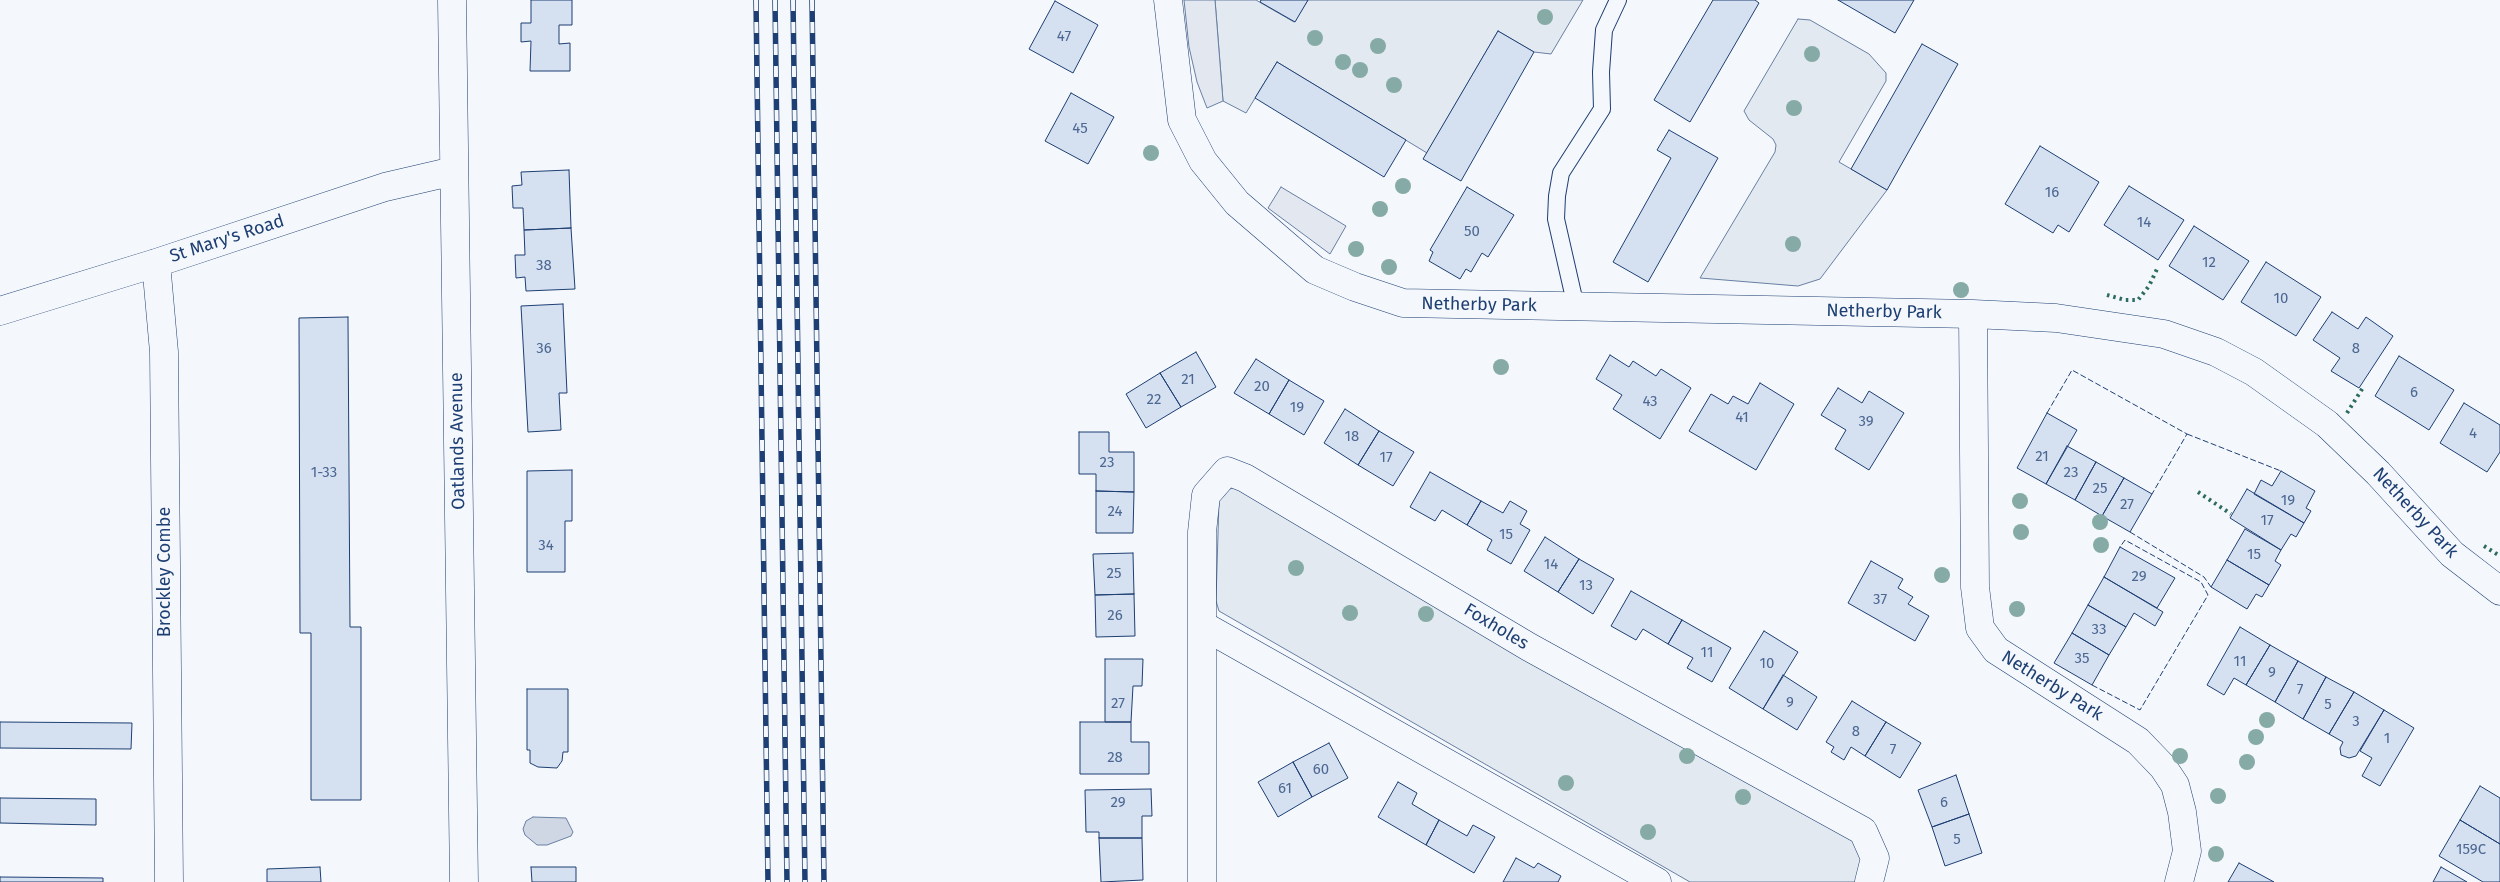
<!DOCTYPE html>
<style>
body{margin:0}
canvas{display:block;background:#f4f7fb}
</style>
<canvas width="2500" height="882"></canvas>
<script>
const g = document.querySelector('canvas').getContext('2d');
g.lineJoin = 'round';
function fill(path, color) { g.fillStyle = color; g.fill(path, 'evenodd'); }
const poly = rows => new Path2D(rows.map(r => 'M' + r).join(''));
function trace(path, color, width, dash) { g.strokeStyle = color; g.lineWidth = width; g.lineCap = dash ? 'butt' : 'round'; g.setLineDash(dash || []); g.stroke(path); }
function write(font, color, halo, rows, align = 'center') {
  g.font = font + ' "Fira Sans",sans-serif'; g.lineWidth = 4; g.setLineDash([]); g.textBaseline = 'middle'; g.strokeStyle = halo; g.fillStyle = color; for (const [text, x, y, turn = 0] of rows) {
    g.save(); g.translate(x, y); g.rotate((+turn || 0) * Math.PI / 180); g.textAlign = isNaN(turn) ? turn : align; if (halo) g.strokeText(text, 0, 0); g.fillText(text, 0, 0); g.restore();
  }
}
const green = poly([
 [1215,0,1256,0,1294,22,1308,0,1583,0,1551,54,1534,52,1498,31,1427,153,1277,62,1246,113,1223,101,1215,0],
 [1798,19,1810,20,1869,54,1886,73,1886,81,1839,162,1887,190,1820,279,1798,286,1700,278,1775,152,1776,145,1773,139,1749,120,1744,111,1798,19],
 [1251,481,1859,842,1862,873,1858,882,1690,882,1219,611,1216,601,1219,500,1227,490,1251,481]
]);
const parking = poly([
 [1184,0,1215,0,1223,101,1207,108,1197,82,1189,47,1184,0],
 [1281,187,1346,226,1330,254,1268,208,1281,187]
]);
const water = poly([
 [533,817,566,818,573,832,571,836,547,845,537,845,525,835,523,829,526,821,533,817]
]);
const building = poly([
 [531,0,572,0,572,25,559,25,559,44,570,43,570,71,530,71,531,41,521,42,521,23,531,23,531,0],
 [1261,0,1308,0,1295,22,1260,2,1261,0],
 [1713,0,1755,0,1759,3,1690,122,1654,100,1713,0],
 [1838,0,1914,0,1895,33,1838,0],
 [1055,1,1098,25,1073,73,1029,49,1055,1],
 [1498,31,1534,52,1461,181,1423,159,1498,31],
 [1922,44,1958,64,1887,190,1851,169,1922,44],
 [1277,62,1406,140,1384,177,1255,98,1277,62],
 [1071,93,1114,117,1088,164,1045,141,1071,93],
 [1669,130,1718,158,1648,282,1613,262,1671,158,1657,150,1669,130],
 [2040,146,2099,182,2069,232,2058,225,2053,233,2005,204,2040,146],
 [569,170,571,228,524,230,523,208,513,208,512,186,522,185,521,172,569,170],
 [2129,186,2184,220,2158,260,2104,225,2129,186],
 [1467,187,1514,215,1488,257,1482,253,1471,272,1466,269,1460,279,1429,261,1433,252,1430,250,1467,187],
 [2194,226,2249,261,2223,300,2169,266,2194,226],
 [571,228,575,289,526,291,525,277,516,278,515,255,525,255,524,230,571,228],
 [2266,262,2321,297,2296,336,2241,302,2266,262],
 [563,304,567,393,559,393,561,430,528,432,521,306,563,304],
 [2332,312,2358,329,2366,317,2393,336,2359,388,2331,371,2340,358,2313,340,2332,312],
 [348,317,350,627,361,627,361,800,311,800,311,633,300,633,299,318,348,317],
 [1196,352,1216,387,1181,407,1160,373,1196,352],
 [1610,355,1629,367,1633,361,1656,376,1661,369,1691,388,1660,439,1613,409,1622,395,1596,379,1610,355],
 [2399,356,2454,390,2429,430,2375,396,2399,356],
 [1256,359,1289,380,1269,414,1234,393,1256,359],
 [1160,373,1181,407,1146,428,1126,394,1160,373],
 [1289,380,1324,401,1304,435,1269,414,1289,380],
 [1760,383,1794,404,1756,470,1689,431,1711,394,1728,404,1733,396,1748,404,1760,383],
 [1838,388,1862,403,1869,391,1904,413,1869,470,1835,449,1846,430,1821,415,1838,388],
 [2464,403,2500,425,2500,452,2487,472,2440,443,2464,403],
 [1345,409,1379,431,1358,465,1324,443,1345,409],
 [2047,413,2077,430,2046,484,2017,468,2047,413],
 [1379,431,1414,452,1393,486,1358,465,1379,431],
 [1079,432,1109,432,1109,452,1134,452,1134,492,1096,491,1096,474,1079,474,1079,432],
 [2067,446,2096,462,2075,500,2046,484,2067,446],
 [2096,462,2124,478,2102,516,2075,500,2096,462],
 [572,470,572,521,565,521,565,572,527,572,527,471,572,470],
 [2281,471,2315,491,2306,508,2311,511,2304,523,2254,494,2261,480,2272,486,2281,471],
 [1430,472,1481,501,1467,525,1442,510,1435,521,1410,507,1430,472],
 [2124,478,2152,494,2130,532,2102,516,2124,478],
 [2247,489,2304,523,2296,537,2291,534,2281,550,2230,518,2247,489],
 [1096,491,1134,492,1133,533,1096,533,1096,491],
 [1481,501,1503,513,1510,501,1527,511,1520,524,1530,530,1511,564,1487,550,1492,540,1467,525,1481,501],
 [2245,529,2281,550,2275,561,2281,565,2269,585,2227,560,2245,529],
 [1545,537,1579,559,1558,592,1524,571,1545,537],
 [2120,547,2175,578,2157,608,2104,577,2120,547],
 [1133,553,1134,594,1095,595,1093,554,1133,553],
 [1579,559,1614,579,1593,614,1558,592,1579,559],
 [2227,560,2269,585,2262,597,2256,594,2247,609,2211,587,2227,560],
 [1871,561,1903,579,1898,588,1913,597,1908,604,1929,616,1915,641,1848,603,1871,561],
 [2104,577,2163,612,2155,626,2134,613,2126,627,2088,605,2104,577],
 [1631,591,1682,620,1668,644,1643,629,1636,640,1611,626,1631,591],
 [1134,594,1135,636,1096,637,1095,595,1134,594],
 [2088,605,2126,627,2109,655,2072,633,2088,605],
 [1682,620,1731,648,1712,682,1687,668,1693,658,1668,644,1682,620],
 [2240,627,2270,645,2246,685,2234,678,2224,695,2207,685,2240,627],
 [1764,631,1798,652,1763,709,1729,688,1764,631],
 [2072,633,2109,655,2092,685,2054,663,2072,633],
 [2270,645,2298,661,2275,702,2246,685,2270,645],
 [1105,659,1143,659,1142,686,1133,686,1131,722,1105,722,1105,659],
 [2298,661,2326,677,2303,719,2275,702,2298,661],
 [1783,675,1817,697,1797,730,1763,709,1783,675],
 [2326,677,2354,692,2329,734,2303,719,2326,677],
 [527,689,568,689,568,752,563,752,562,761,557,768,538,767,530,763,530,750,527,750,527,689],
 [2354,692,2384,710,2356,756,2349,758,2341,755,2340,748,2343,742,2329,734,2354,692],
 [1852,701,1886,722,1865,756,1851,747,1844,760,1831,752,1834,747,1826,742,1852,701],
 [2384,710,2414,728,2380,786,2362,776,2372,758,2360,751,2384,710],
 [0,722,132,723,131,749,0,748,0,722],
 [1080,722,1131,722,1131,742,1149,742,1149,774,1080,774,1080,722],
 [1886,722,1921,743,1900,778,1865,756,1886,722],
 [1329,743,1348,778,1312,797,1293,762,1329,743],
 [1293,762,1312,797,1278,817,1258,782,1293,762],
 [1956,775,1969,814,1932,827,1918,790,1956,775],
 [1398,782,1417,793,1412,804,1439,820,1426,845,1378,817,1398,782],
 [2480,786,2500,798,2500,844,2460,820,2480,786],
 [1151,789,1152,816,1142,816,1142,838,1099,838,1099,832,1086,832,1085,790,1151,789],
 [0,798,96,799,96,825,0,823,0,798],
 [1969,814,1982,853,1945,866,1932,827,1969,814],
 [1439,820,1467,836,1473,825,1495,837,1474,873,1426,845,1439,820],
 [2460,820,2500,844,2500,882,2483,882,2439,856,2460,820],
 [1099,838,1142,838,1143,880,1101,882,1099,838],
 [1516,858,1534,868,1538,863,1561,876,1558,882,1503,882,1516,858],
 [2239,863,2274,882,2228,882,2239,863],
 [320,867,321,882,267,882,267,869,320,867],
 [531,867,576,867,576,882,532,882,531,867],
 [2441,867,2467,882,2433,882,2441,867],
 [0,877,103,878,103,882,0,882,0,877]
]);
const service = poly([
 [1576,307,1556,219,1557,196,1561,173,1602,109,1601,72,1604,30,1618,0]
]);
const minor = poly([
 [452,0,464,882],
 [1168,0,1182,120,1203,161,1237,203,1315,270,1355,287,1403,303,1973,314,2056,318,2164,334,2216,352,2254,372,2327,424,2378,473,2452,554,2500,591],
 [156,263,164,352,169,882],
 [0,311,156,263,385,187,454,171],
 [1973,314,1975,587,1980,628,1996,650,2138,741,2163,767,2175,785,2182,812,2187,851,2179,882],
 [1202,625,1657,882],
 [1202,882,1202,532,1206,495,1227,471,1245,478,1529,647,1863,831,1875,858,1869,882]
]);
const rail = poly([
 [756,0,768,882],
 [775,0,787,882],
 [793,0,805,882],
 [812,0,824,882]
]);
const hedge = poly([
 [2107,295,2125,300,2138,300,2149,286,2158,267],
 [2347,413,2364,386],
 [2198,492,2231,514],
 [2484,546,2500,556]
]);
const fence = poly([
 [2047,413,2072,370,2187,434,2152,494],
 [2187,434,2281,471],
 [2130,532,2204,577,2211,587],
 [2092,685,2140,710,2208,595,2201,582,2125,540,2120,547]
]);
const trees = [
 [1545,17],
 [1315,38],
 [1378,46],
 [1812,54],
 [1343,62],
 [1360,70],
 [1394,85],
 [1794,108],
 [1151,153],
 [1403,186],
 [1380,209],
 [1793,244],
 [1356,249],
 [1389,267],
 [1961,290],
 [1501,367],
 [2020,501],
 [2100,522],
 [2021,532],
 [2101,545],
 [1296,568],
 [1942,575],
 [2017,609],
 [1350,613],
 [1426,614],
 [2267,720],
 [2256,737],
 [1687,756],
 [2180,756],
 [2247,762],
 [1566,783],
 [2218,796],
 [1743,797],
 [1648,832],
 [2216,854]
];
const numberNames = [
 ["47",1064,37],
 ["45",1080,129],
 ["16",2052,193],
 ["14",2144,223],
 ["50",1472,232],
 ["12",2209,263],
 ["38",544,266],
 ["10",2281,299],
 ["36",544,349],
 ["8",2356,349],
 ["21",1188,380],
 ["20",1262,387],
 ["6",2414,393],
 ["22",1154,400],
 ["43",1650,402],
 ["19",1297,408],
 ["41",1742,418],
 ["39",1866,422],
 ["4",2473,434],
 ["18",1352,437],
 ["21",2042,457],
 ["17",1386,458],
 ["23",1107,463],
 ["1-33",324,473],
 ["23",2071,473],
 ["25",2100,489],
 ["19",2288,501],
 ["27",2127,505],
 ["24",1115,512],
 ["17",2267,521],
 ["15",1506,535],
 ["34",546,546],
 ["15",2254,555],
 ["14",1551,565],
 ["25",1114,574],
 ["29",2139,577],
 ["13",1586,586],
 ["37",1880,600],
 ["26",1115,616],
 ["33",2099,630],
 ["11",1707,653],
 ["35",2082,659],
 ["11",2240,662],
 ["10",1767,664],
 ["9",2272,673],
 ["7",2300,690],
 ["9",1790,703],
 ["27",1118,704],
 ["5",2328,705],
 ["3",2356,722],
 ["8",1856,732],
 ["1",2387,739],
 ["7",1893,750],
 ["28",1115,758],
 ["60",1321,770],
 ["61",1285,789],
 ["29",1118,803],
 ["6",1944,803],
 ["5",1957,840],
 ["159C",2471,850]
];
const streetNames = [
 ["St Mary's Road",227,239,-18],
 ["Netherby Park",1479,305,1],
 ["Netherby Park",1884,312,1],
 ["Oatlands Avenue",458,441,-91],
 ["Netherby Park",2415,513,47],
 ["Brockley Combe",165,572,-90],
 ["Foxholes",1496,627,31],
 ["Netherby Park",2052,686,32]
];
fill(green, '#e3e9f0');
trace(green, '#687fa3', 1);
fill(parking, '#e3e8f0');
trace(parking, '#687fa3', 1);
fill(water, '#cfd7e4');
trace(water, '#687fa3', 1);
fill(building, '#d5e0f0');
trace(building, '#1d3f73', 1);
trace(service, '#1d3f73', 18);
trace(minor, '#1d3f73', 29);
trace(service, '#f4f7fb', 16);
trace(minor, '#f4f7fb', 28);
trace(rail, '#1d3f73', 5.5);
trace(rail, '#f4f7fb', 4, [11]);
trace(hedge, '#2c6c60', 4, [2.5, 4]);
trace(fence, '#1d3f73', 1, [6, 2.5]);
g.fillStyle = '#86aba6';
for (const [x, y] of trees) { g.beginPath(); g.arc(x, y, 8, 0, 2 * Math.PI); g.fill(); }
write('15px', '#4b6792', null, numberNames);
write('18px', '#1d3f73', '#f4f7fb', streetNames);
</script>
